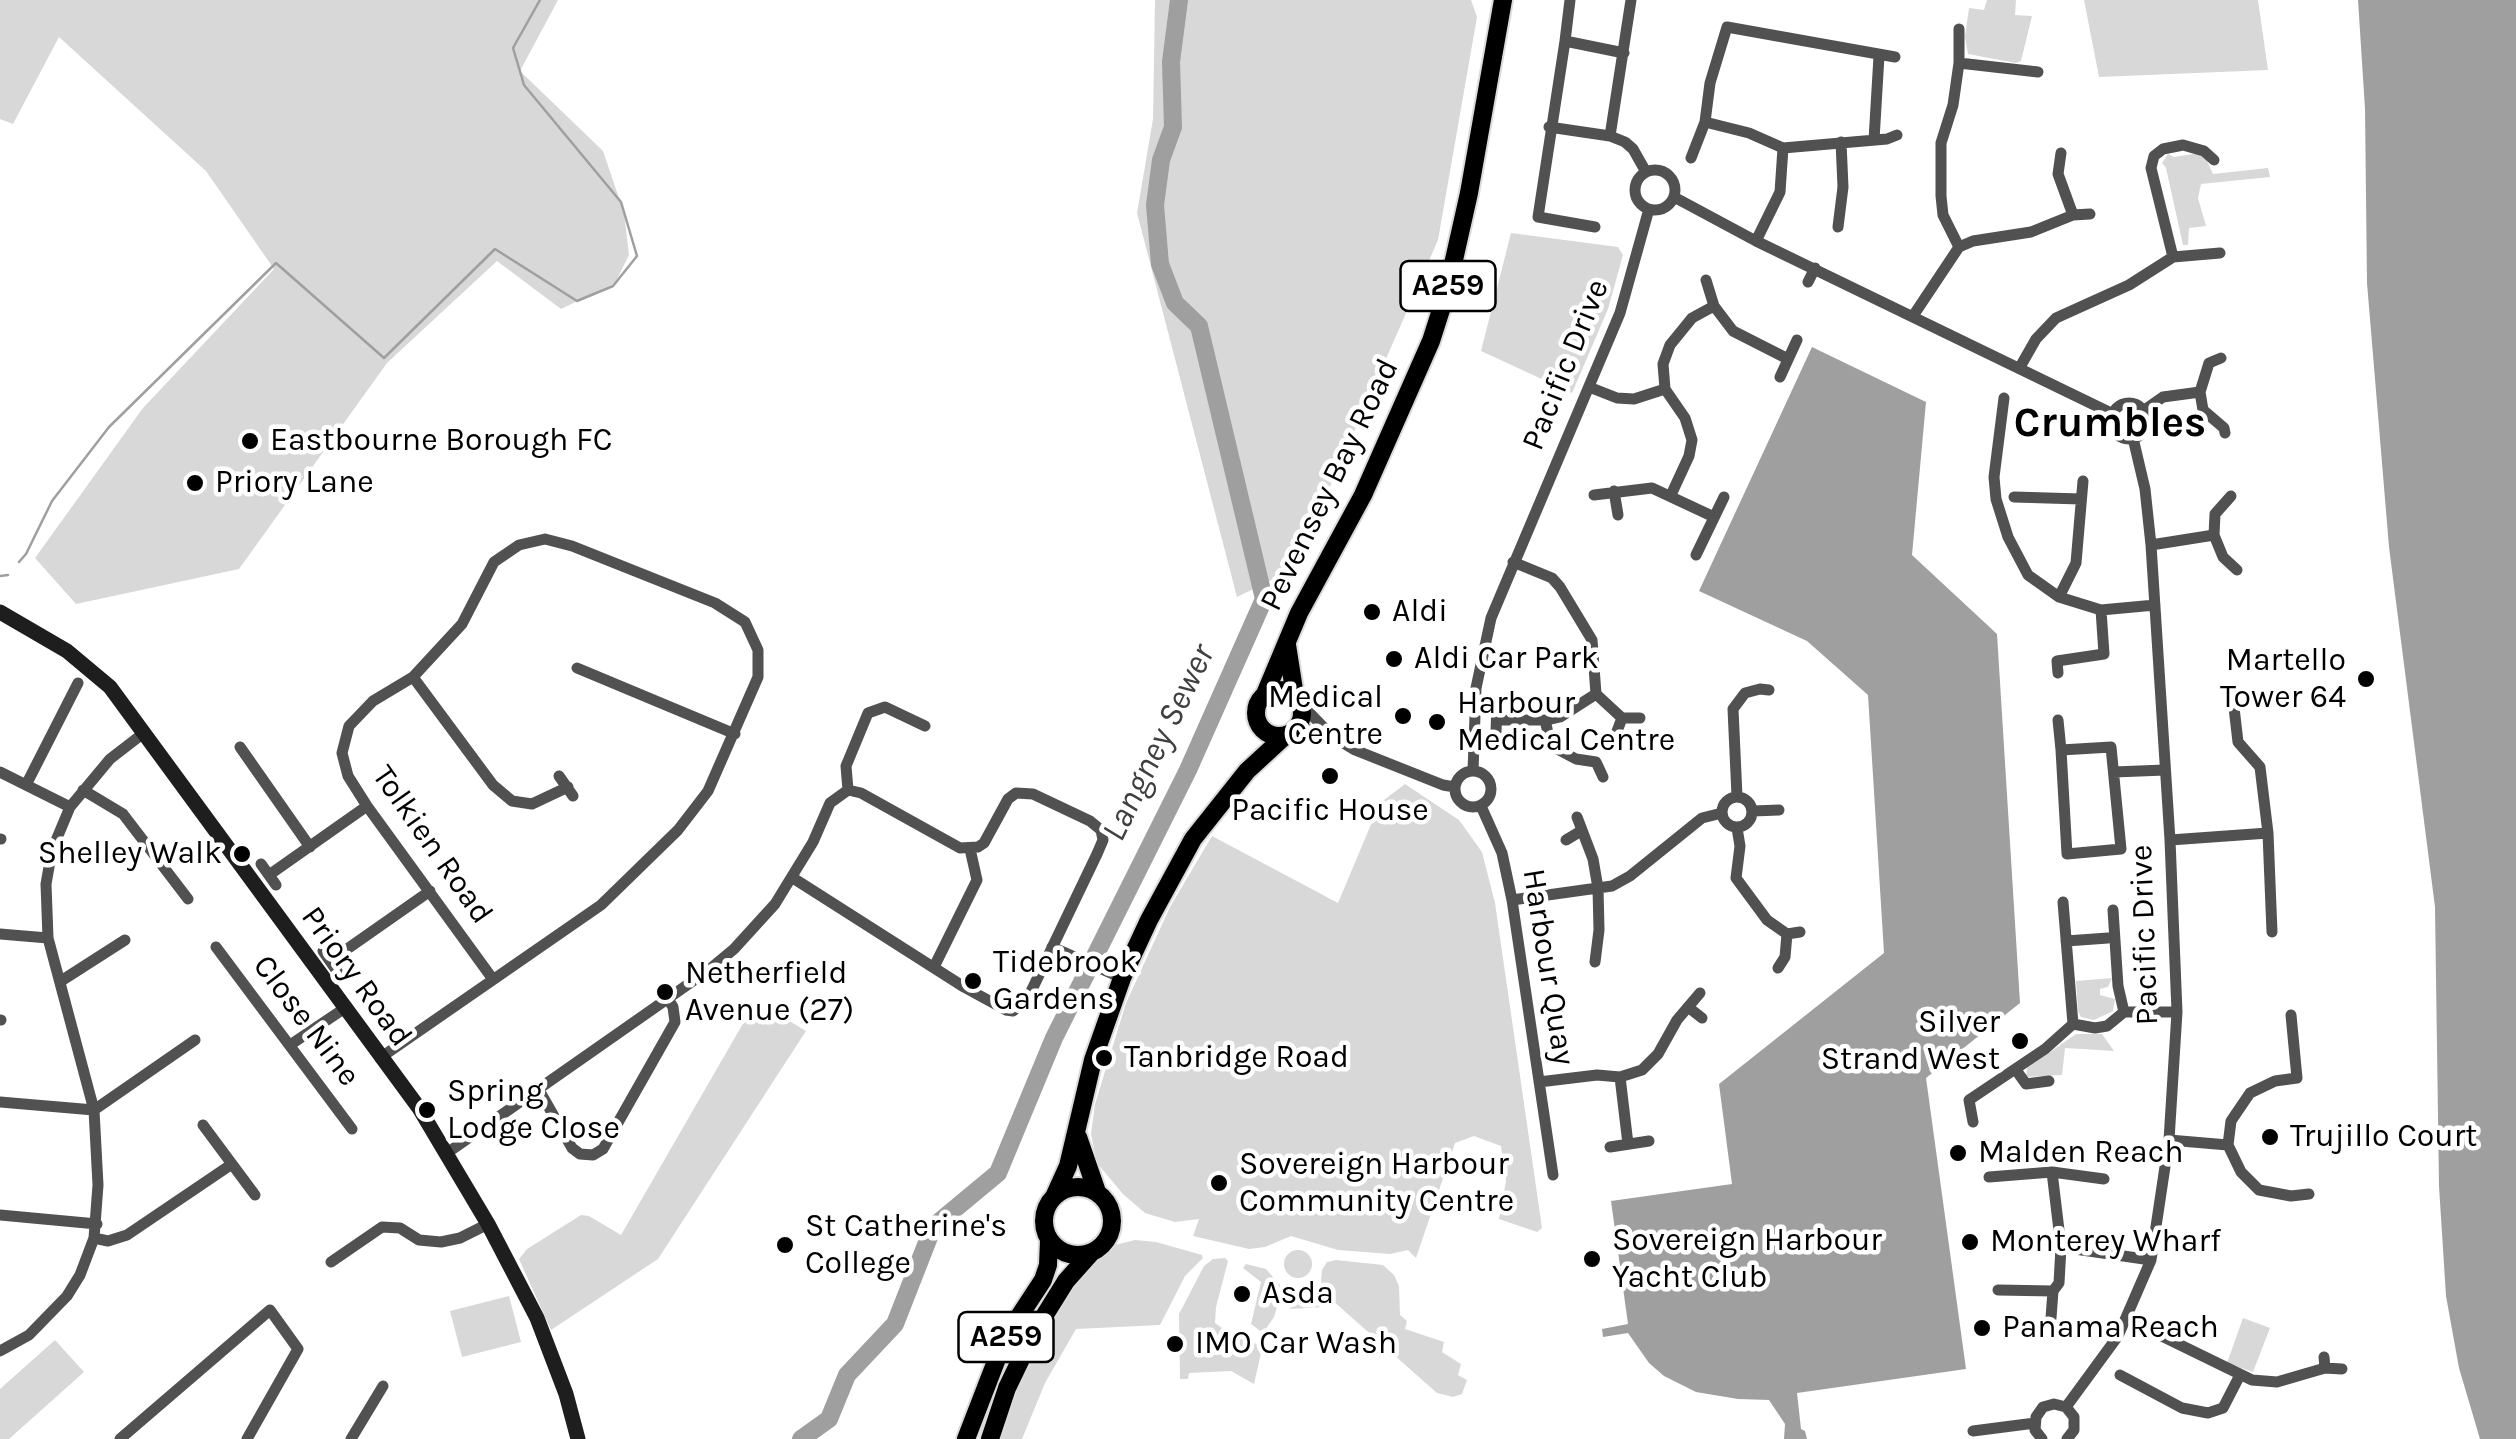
<!DOCTYPE html>
<style>
body{margin:0}
canvas{display:block;background:#fff}
</style>
<canvas width="2516" height="1439"></canvas>
<script>
const g = document.querySelector('canvas').getContext('2d');
g.lineJoin = 'round';
function fill(path, color) { g.fillStyle = color; g.fill(path, 'evenodd'); }
const poly = rows => new Path2D(rows.map(r => 'M' + r).join(''));
function trace(path, color, width, dash) { g.strokeStyle = color; g.lineWidth = width; g.lineCap = dash ? 'butt' : 'round'; g.setLineDash(dash || []); g.stroke(path); }
function write(font, color, halo, rows, align = 'center') {
  g.font = font + ' Karla,sans-serif'; g.lineWidth = 9; g.setLineDash([]); g.textBaseline = 'middle'; g.strokeStyle = halo; g.fillStyle = color; for (const [text, x, y, turn = 0] of rows) {
    g.save(); g.translate(x, y); g.rotate((+turn || 0) * Math.PI / 180); g.textAlign = isNaN(turn) ? turn : align; if (halo) g.strokeText(text, 0, 0); g.fillText(text, 0, 0); g.restore();
  }
}
const green = poly([
 [0,0,558,0,520,71,603,151,624,213,629,255,615,283,561,309,497,261,387,363,239,569,76,604,35,558,143,408,274,269,206,171,59,37,13,124,0,119],
 [1155,0,1471,0,1477,17,1438,240,1294,569,1237,597,1137,213,1153,119],
 [1987,0,2016,0,2015,15,2032,16,2021,61,2016,63,1968,54,1965,37,1969,8,1984,10],
 [2084,0,2258,0,2268,70,2099,77],
 [2199,153,2204,154,2213,174,2268,168,2270,177,2201,184,2198,198,2206,226,2189,228,2188,245,2183,245,2166,168,2162,163,2168,154,2174,157],
 [1511,233,1618,247,1623,255,1608,309,1572,393,1481,351],
 [1405,784,1459,820,1482,852,1495,903,1542,1228,1537,1232,1499,1219,1506,1181,1501,1146,1474,1136,1455,1143,1416,1258,1408,1250,1390,1254,1338,1250,1291,1236,1265,1247,1249,1249,1193,1236,1199,1219,1175,1222,1145,1213,1123,1194,1097,1163,1091,1134,1095,1104,1126,1003,1170,907,1212,836,1338,903,1380,803],
 [2112,978,2108,987,2100,989,2100,995,2115,999,2113,1011,2094,1020,2081,1017,2078,1011,2076,981],
 [756,1001,806,1031,658,1259,551,1330,519,1259,527,1249,581,1215,589,1216,621,1235],
 [2076,1034,2102,1034,2114,1051,2065,1048,2062,1075,2026,1077,2027,1068],
 [1135,1240,1156,1242,1202,1255,1203,1258,1185,1276,1160,1325,1076,1329,1045,1383,1022,1439,998,1439,1026,1360,1060,1301,1087,1267,1111,1246],
 '1284 1264a14 14 0 1 1 28 0a14 14 0 1 1-28 0Z',
 [1225,1258,1228,1261,1216,1307,1215,1323,1235,1337,1247,1338,1258,1345,1261,1353,1254,1384,1231,1371,1189,1373,1188,1379,1180,1379,1179,1314,1204,1266,1213,1259],
 [1336,1260,1383,1265,1394,1275,1399,1286,1400,1315,1407,1321,1405,1329,1444,1342,1442,1352,1461,1364,1458,1375,1467,1380,1462,1394,1453,1397,1437,1393,1332,1300,1321,1282,1322,1270,1327,1262],
 [1246,1264,1266,1269,1280,1285,1281,1293,1274,1317,1263,1333,1251,1324,1261,1282,1243,1268],
 [1302,1290,1317,1295,1324,1307,1290,1309,1296,1292],
 [509,1296,521,1342,462,1357,450,1311],
 [2243,1318,2270,1328,2253,1372,2227,1363],
 [55,1340,84,1372,9,1439,0,1439,0,1389]
]);
const water = poly([
 [2358,0,2516,0,2516,1439,2480,1439,2459,1368,2446,1296,2439,1186,2435,907,2389,547,2367,283,2365,109],
 [1812,347,1926,402,1912,555,1997,634,2020,1003,1926,1078,1966,1369,1797,1393,1801,1429,1805,1431,1807,1439,1784,1439,1785,1424,1769,1400,1738,1399,1696,1392,1664,1376,1649,1363,1628,1333,1603,1337,1602,1329,1628,1324,1611,1201,1732,1184,1719,1084,1884,953,1868,695,1807,641,1699,591]
]);
const stream = poly([
 [19,562,26,554,52,501,109,427,276,263,384,358,495,249,577,301,613,286,637,256,621,202,524,85,513,48,540,0],
 [0,576,8,575]
]);
const river = poly([
 [801,1439,829,1419,847,1375,895,1324,933,1227,998,1173,1054,1038,1188,770,1264,599,1199,326,1175,303,1160,264,1155,205,1161,160,1173,127,1171,62,1179,0]
]);
const street = poly([
 [1570,0,1565,41,1624,53],
 [1565,41,1538,217,1595,227],
 [1959,63,2038,72],
 [1549,127,1610,136,1625,142,1633,149,1646,172],
 [1610,136,1631,0],
 [1874,140,1879,56],
 [1783,148,1887,139,1897,135],
 [2061,153,2058,174,2073,215],
 [1691,158,1705,122],
 '1635 190a20 20 0 1 1 40 0a20 20 0 1 1-40 0Z',
 [1674,197,1756,241,2113,414],
 [1838,227,1843,187,1841,142],
 [1756,241,1780,192,1783,148,1749,133,1705,122,1710,83,1727,27,1895,57],
 [1959,247,1943,215,1941,196,1941,143,1953,105,1959,63,1959,29],
 [2173,257,2151,168,2154,156,2163,149,2183,145,2204,151,2214,160],
 [1706,280,1714,306,1733,331,1788,359],
 [1808,282,1815,268],
 [1913,316,1959,247,1973,241,2031,232,2073,215,2090,214],
 [2221,358,2209,363,2200,392,2203,410,2224,428,2225,433],
 [2020,367,2036,339,2056,318,2129,285,2173,257,2220,253],
 [1780,377,1797,340],
 [1589,387,1617,398,1634,399,1665,389,1685,418,1692,440,1689,456,1671,495],
 [1665,389,1663,364,1670,345,1692,318,1714,306],
 [2004,398,1994,477,1996,499,2008,537,2028,575,2059,597,2101,610,2155,605],
 '2111 421a18 18 0 1 1 36 0a18 18 0 1 1-36 0Z',
 [2143,411,2163,397,2200,392],
 [1614,491,1618,515],
 [1594,495,1652,488,1714,517],
 [2231,496,2215,514,2214,535,2223,557,2237,570],
 [2014,497,2081,499],
 [2151,545,2214,535],
 [1696,555,1724,497],
 [1513,562,1552,578,1560,587,1592,640,1596,694,1622,718,1640,718],
 [2059,597,2076,563,2083,481],
 [577,668,735,734],
 [2058,673,2057,661,2104,654,2101,610],
 [413,677,493,785,512,801,532,804,568,787],
 [2233,699,2238,742,2260,767,2268,833,2272,932],
 [1301,704,1332,736],
 [1497,720,1547,720,1560,717,1596,694],
 [1545,720,1548,733,1559,750,1576,759,1596,762,1603,777],
 [2058,720,2061,750,2111,747,2121,849,2067,854,2061,750],
 [1293,732,1309,730,1332,736,1355,750,1443,785,1455,787],
 [1496,733,1497,701],
 [1616,734,1622,718],
 [240,747,310,847],
 '1455 789a18 18 0 1 1 36 0a18 18 0 1 1-36 0Z',
 [1473,771,1476,688,1491,618,1620,313,1649,209],
 [0,772,70,807],
 [2114,772,2165,770],
 [559,776,573,796],
 [26,785,78,683],
 [83,790,123,814,188,899],
 [848,790,846,766,868,713,885,707,925,726],
 [1737,796,1733,709,1745,693,1760,689,1769,690],
 '1722 812a15 15 0 1 1 30 0a15 15 0 1 1-30 0Z',
 [1481,806,1502,853,1512,900,1553,1175],
 [1753,811,1779,810],
 [1577,817,1593,859,1598,888,1599,930,1595,962],
 [1737,828,1740,846,1736,878,1767,920,1787,934,1800,932],
 [0,839,1,839],
 [1566,840,1581,831],
 [2170,840,2268,833],
 [261,864,276,885],
 [269,875,367,806],
 [793,878,964,987,1006,1010,1013,1011,1027,1000,1097,854,1103,840,1101,830,1090,821,1033,794,1016,793,1008,799,984,843,978,847,960,848,861,793,848,790],
 [1512,900,1612,886,1630,876,1702,818,1722,813],
 [2063,902,2073,1024],
 [2113,910,2118,986,2124,1012],
 [0,934,48,938],
 [2066,941,2108,938],
 [216,947,352,1129],
 [1052,947,1122,978],
 [323,951,337,971],
 [330,961,430,891],
 [934,967,977,880,970,849],
 [1778,968,1785,957,1787,934],
 [61,981,125,940],
 [1688,1007,1702,1018],
 [2291,1015,2297,1078,2275,1081,2250,1093,2231,1121,2228,1145,2241,1172,2259,1190,2291,1196,2309,1194],
 [0,1020,1,1020],
 [2073,1024,2095,1028,2107,1026,2124,1012,2177,1012],
 [290,1045,345,1008],
 [380,1058,601,905,678,830,708,791,758,677,758,650,745,622,715,603,572,546,545,539,519,545,494,562,462,624,413,677,373,701,349,726,342,753,348,776,367,806,492,978],
 [2016,1070,2026,1084,2049,1081],
 [1620,1077,1628,1144],
 [1539,1082,1597,1075,1620,1077,1642,1070,1658,1054,1677,1020,1700,993],
 [539,1090,572,1148,580,1154,593,1155,603,1149,675,1022,673,1007,668,999],
 [0,1102,94,1110,195,1040],
 [1973,1122,1969,1100,2045,1049,2073,1024],
 [203,1125,255,1195],
 [2169,1140,2228,1145],
 [1610,1147,1649,1141],
 [447,1153,710,969,734,949,775,904,813,842,830,803,848,790],
 [2052,1172,2104,1179],
 [1989,1177,2052,1172,2061,1247,2059,1283,2053,1291,1998,1290],
 [0,1215,97,1224],
 [94,1238,108,1241,127,1235,232,1164],
 [2061,1247,2151,1260],
 [331,1262,382,1227,400,1228,419,1240,441,1242,460,1238,488,1224],
 [2051,1318,2053,1291],
 [2127,1319,2252,1380,2277,1382,2325,1368],
 [0,1351,29,1335,67,1296,80,1275,94,1238,98,1185,94,1110,48,938,46,884,52,850,70,807,110,759,145,732],
 [2324,1357,2325,1368,2342,1369],
 [2120,1375,2182,1408,2208,1413,2223,1408,2240,1375],
 [2066,1407,2118,1336,2151,1260,2169,1140,2177,1012,2170,840,2151,545,2145,489,2133,438],
 [1973,1431,2035,1423],
 [120,1439,270,1310,298,1349,247,1439],
 [351,1439,383,1386],
 [2042,1439,2035,1430,2036,1417,2043,1407,2054,1404,2066,1407,2074,1417,2074,1430,2067,1439]
]);
const secondary = poly([
 [0,612,67,651,110,687,419,1108,488,1224,537,1318,566,1394,578,1439]
]);
const primary = poly([
 [1287,645,1295,696],
 '1256 713a23 23 0 1 1 46 0a23 23 0 1 1-46 0Z',
 [1265,694,1299,613,1363,495,1431,341,1447,291,1469,193,1503,0],
 [1078,1137,1097,1192],
 '1044 1221a34 34 0 1 1 68 0a34 34 0 1 1-68 0Z',
 [1054,1197,1068,1166,1093,1060,1122,978,1149,920,1193,839,1247,771,1285,736],
 [966,1439,1005,1338,1043,1280,1048,1265,1049,1240],
 [990,1439,1007,1388,1033,1334,1066,1281,1091,1253]
]);
const markers = [
 [250,441,10,"#000"],
 [195,483,10,"#000"],
 [1372,612,10,"#000"],
 [1394,659,10,"#000"],
 [2366,679,10,"#000"],
 [1403,716,10,"#000"],
 [1437,722,10,"#000"],
 [1330,776,10,"#000"],
 [242,854,10,"#000"],
 [973,981,10,"#000"],
 [665,992,10,"#000"],
 [2020,1041,10,"#000"],
 [1104,1058,10,"#000"],
 [427,1110,10,"#000"],
 [2270,1137,10,"#000"],
 [1958,1153,10,"#000"],
 [1219,1183,10,"#000"],
 [1970,1242,10,"#000"],
 [785,1245,10,"#000"],
 [1592,1259,10,"#000"],
 [1242,1294,10,"#000"],
 [1982,1328,10,"#000"],
 [1175,1344,10,"#000"]
];
const shields = [
 [1448,286,95],
 [1006,1337,95]
];
const shieldNames = [
 ["A259",1448,286],
 ["A259",1006,1337]
];
const streetNames = [
 ["Pacific Drive",1566,365,-68],
 ["Pevensey Bay Road",1330,485,-64],
 ["Tolkien Road",432,845,55],
 ["Pacific Drive",2145,935,-92],
 ["Harbour Quay",1548,967,81],
 ["Priory Road",356,977,54],
 ["Close Nine",306,1021,53]
];
const poiNames = [
 ["Eastbourne Borough FC",270,441],
 ["Priory Lane",215,483],
 ["Aldi",1392,612],
 ["Aldi Car Park",1414,659],
 ["Martello",2346,661,"right"],
 ["Tower 64",2346,698,"right"],
 ["Medical",1383,698,"right"],
 ["Centre",1383,735,"right"],
 ["Harbour",1457,704],
 ["Medical Centre",1457,741],
 ["Pacific House",1330,811,"center"],
 ["Shelley Walk",222,854,"right"],
 ["Tidebrook",993,963],
 ["Gardens",993,1000],
 ["Netherfield",685,974],
 ["Avenue (27)",685,1011],
 ["Silver",2000,1023,"right"],
 ["Strand West",2000,1060,"right"],
 ["Tanbridge Road",1124,1058],
 ["Spring",447,1092],
 ["Lodge Close",447,1129],
 ["Trujillo Court",2290,1137],
 ["Malden Reach",1978,1153],
 ["Sovereign Harbour",1239,1165],
 ["Community Centre",1239,1202],
 ["St Catherine's",805,1227],
 ["College",805,1264],
 ["Sovereign Harbour",1612,1241],
 ["Yacht Club",1612,1278],
 ["Monterey Wharf",1990,1242],
 ["Asda",1262,1294],
 ["Panama Reach",2002,1328],
 ["IMO Car Wash",1195,1344]
];
const waterNames = [
 ["Langney Sewer",1159,743,-64]
];
const districtNames = [
 ["Crumbles",2110,424]
];
fill(green, '#d8d8d8');
fill(water, '#9f9f9f');
trace(stream, '#9f9f9f', 2.5);
trace(river, '#9f9f9f', 18);
trace(primary, '#dbdbdb', 22);
trace(street, '#515151', 11);
trace(secondary, '#1e1e1e', 15);
trace(primary, '#000', 18);
for (const [x, y, r, color] of markers) { const dot = new Path2D(); dot.arc(x, y, r, 0, 2 * Math.PI); g.fillStyle = color; g.fill(dot); trace(dot, '#fff', 4); }
for (const [x, y, w] of shields) { const box = new Path2D(); box.roundRect(x - w / 2, y - 25, w, 50, 8); g.fillStyle = '#fff'; g.fill(box); trace(box, '#000', 2.5); }
write('bold 30px', '#000', null, shieldNames);
write('32px', '#000', '#fff', streetNames);
write('32px', '#000', '#fff', poiNames, 'left');
write('italic 35px', '#404040', '#fff', waterNames);
write('bold 42px', '#000', '#fff', districtNames);
</script>
